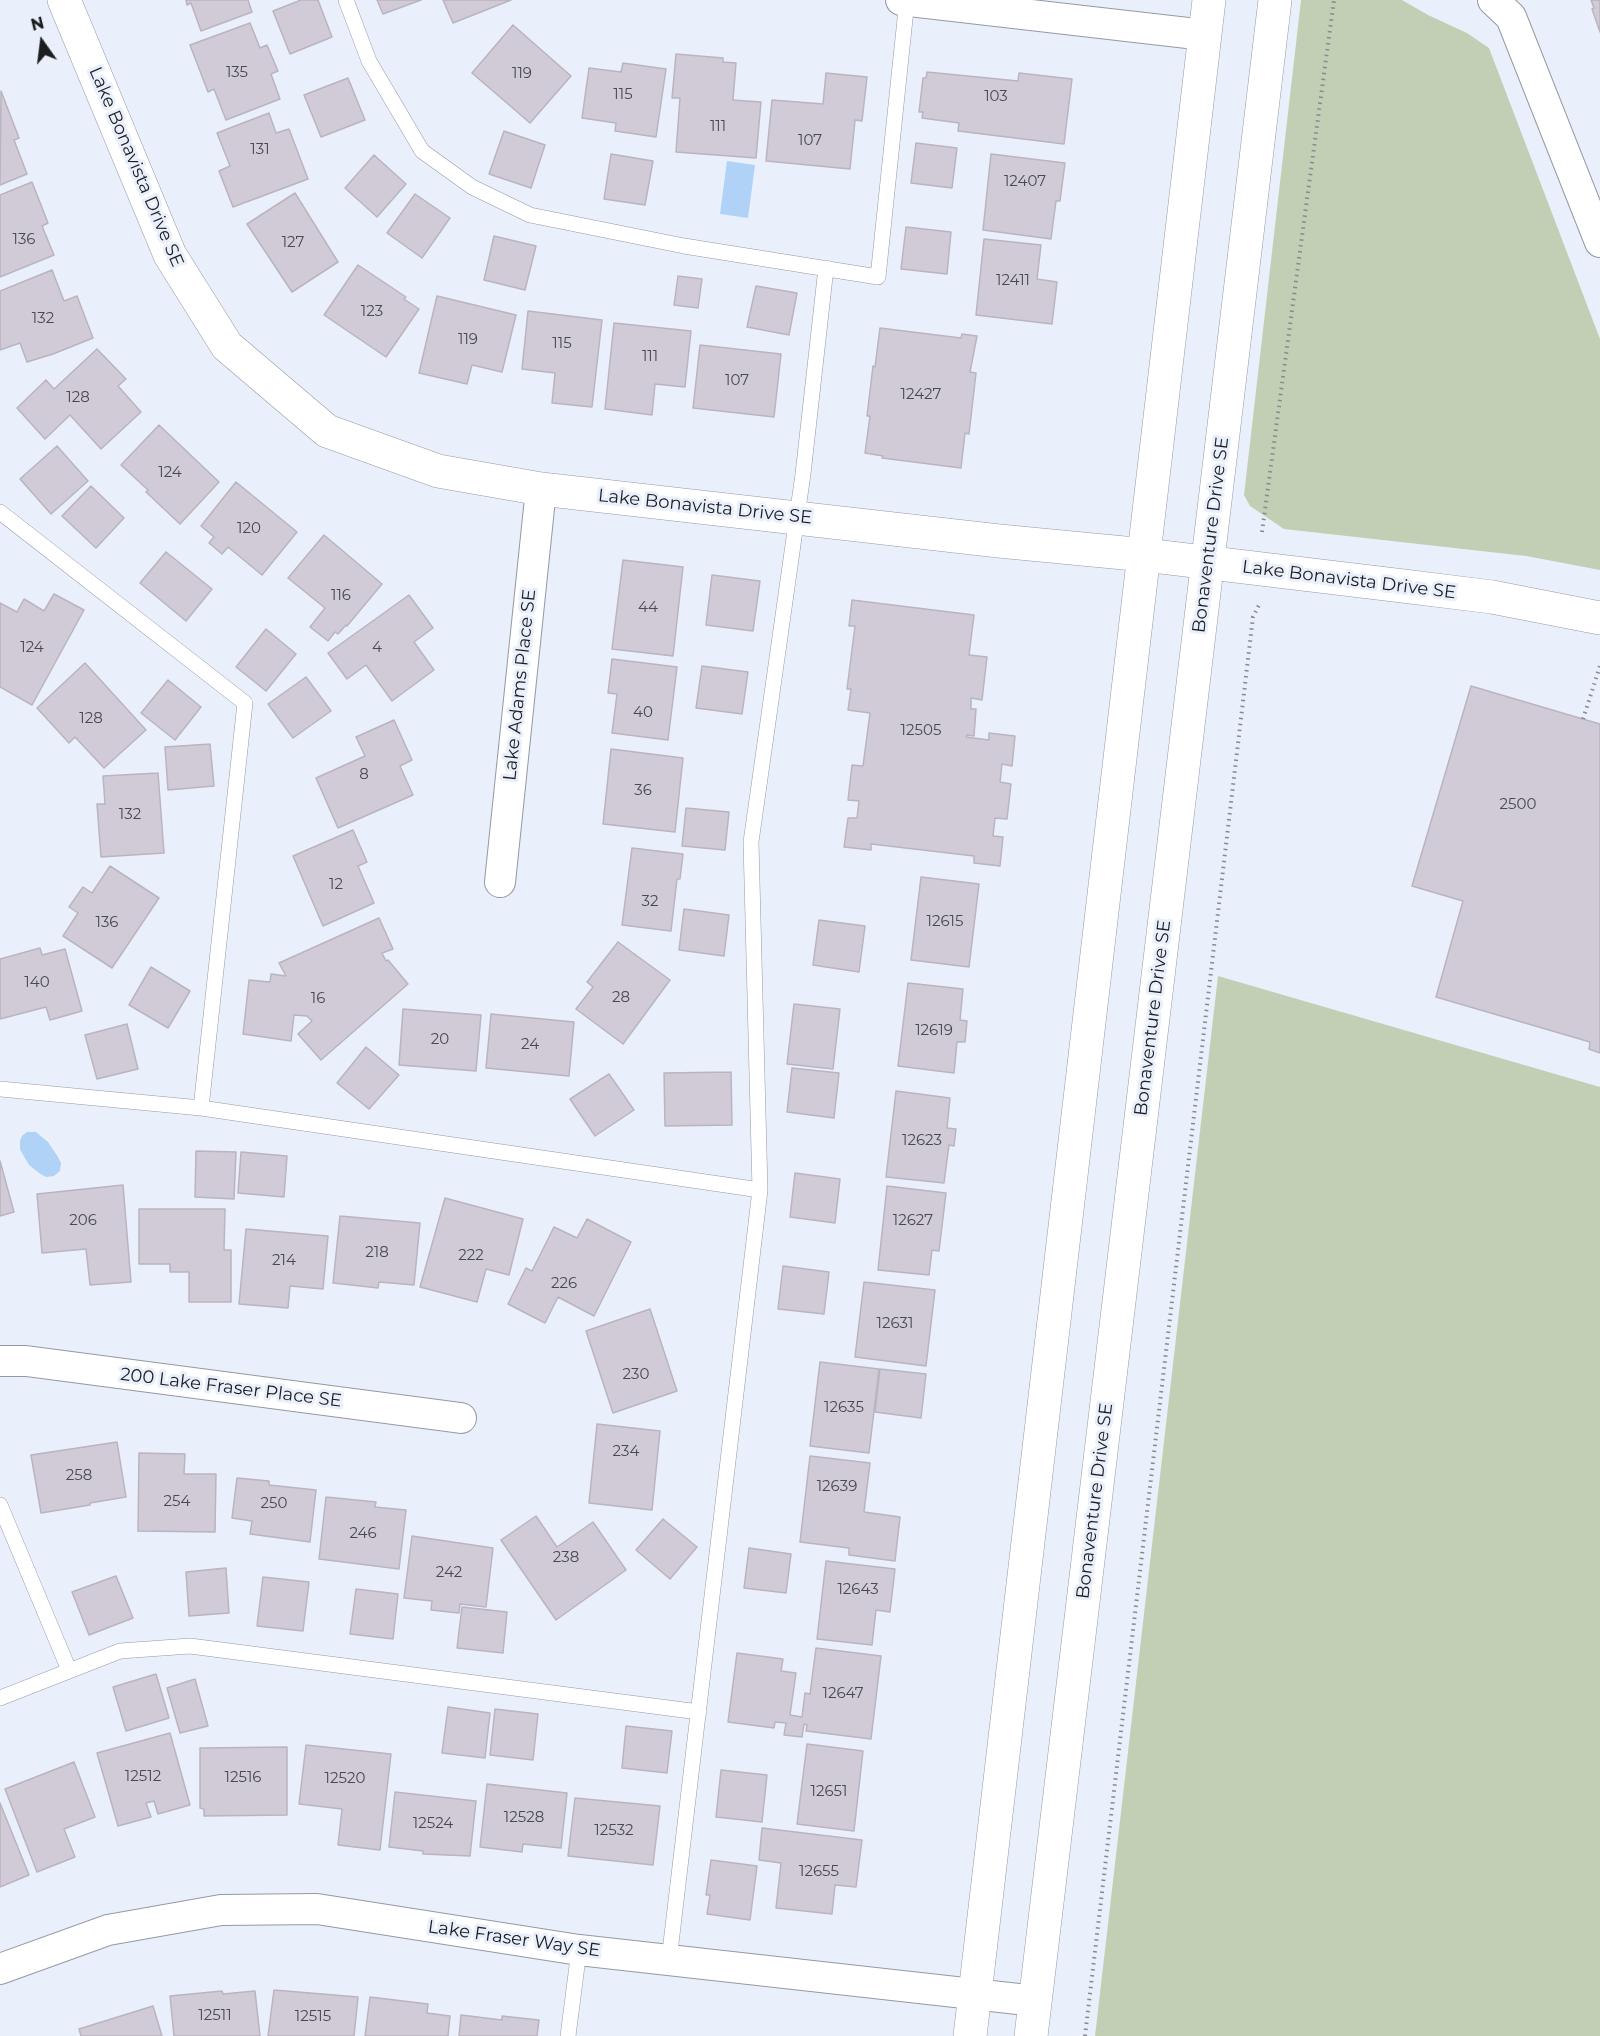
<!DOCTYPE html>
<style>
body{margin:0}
#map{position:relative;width:1600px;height:2036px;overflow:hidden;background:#eaf0fb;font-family:Montserrat,sans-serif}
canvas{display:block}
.north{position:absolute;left:12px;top:12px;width:60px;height:60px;-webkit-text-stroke:4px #eaf0fb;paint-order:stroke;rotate:346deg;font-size:16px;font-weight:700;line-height:24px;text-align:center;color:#1c1e22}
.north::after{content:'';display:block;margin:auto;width:21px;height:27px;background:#1c1e22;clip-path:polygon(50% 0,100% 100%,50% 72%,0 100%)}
</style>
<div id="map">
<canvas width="1600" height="2036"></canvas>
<div class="north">N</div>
</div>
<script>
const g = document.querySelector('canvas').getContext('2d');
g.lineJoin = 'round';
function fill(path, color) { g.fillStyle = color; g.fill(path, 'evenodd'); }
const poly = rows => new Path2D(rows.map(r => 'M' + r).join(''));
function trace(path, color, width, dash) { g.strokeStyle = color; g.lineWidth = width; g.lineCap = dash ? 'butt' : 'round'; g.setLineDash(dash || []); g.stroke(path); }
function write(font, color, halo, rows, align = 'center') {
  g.font = font + ' Montserrat,sans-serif'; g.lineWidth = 6; g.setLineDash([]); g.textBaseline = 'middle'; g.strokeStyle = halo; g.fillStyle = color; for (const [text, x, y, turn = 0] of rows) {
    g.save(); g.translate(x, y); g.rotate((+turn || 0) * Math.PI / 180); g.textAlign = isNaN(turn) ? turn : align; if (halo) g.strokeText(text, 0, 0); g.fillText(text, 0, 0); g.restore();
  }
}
const green = poly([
 [1301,0,1402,0,1428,15,1467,33,1489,48,1600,339,1600,570,1526,556,1284,529,1250,506,1244,495],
 [1218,976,1600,1087,1600,2036,1095,2036]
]);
const water = poly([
 [727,161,755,165,748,218,720,214],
 [27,1132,36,1132,48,1142,58,1157,61,1163,60,1171,54,1176,46,1177,39,1173,29,1165,22,1153,20,1149,20,1141,22,1136]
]);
const building = poly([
 [186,0,248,0,252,12,201,31,191,3,187,5,186,0],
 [301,0,318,0,332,37,290,54,273,11,301,0],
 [377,0,421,0,383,14,377,0],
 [443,0,511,0,453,23,443,0],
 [1591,0,1600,0,1600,32,1592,9,1594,8,1591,0],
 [250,23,260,48,267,45,278,71,271,74,280,99,226,120,214,89,208,92,190,45,250,23],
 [513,25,571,76,530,123,472,73,513,25],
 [676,54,723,58,723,62,736,63,733,100,761,102,756,158,676,152,680,98,672,98,676,54],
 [623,63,666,69,656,137,615,131,616,123,582,118,589,68,621,72,623,63],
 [927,72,1018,81,1019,73,1072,79,1064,144,958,131,959,123,922,118,923,112,919,112,923,78,926,78,927,72],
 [826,73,867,77,862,121,855,120,850,169,766,161,772,100,823,104,826,73],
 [348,78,365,120,321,137,304,95,348,78],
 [1,91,19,138,14,140,27,174,0,185,1,91],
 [269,113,276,133,289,129,308,179,233,207,219,171,230,166,217,133,269,113],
 [504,131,545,145,531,188,489,174,504,131],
 [916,143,957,148,952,188,911,183,916,143],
 [611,154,653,161,645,205,604,199,611,154],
 [991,154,1065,163,1060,201,1056,201,1051,239,983,230,991,154],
 [374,155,406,184,377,217,345,188,374,155],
 [32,182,48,223,42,226,54,255,0,277,0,195,32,182],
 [295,193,338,262,292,292,247,224,295,193],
 [415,194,450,218,422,258,387,233,415,194],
 [906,227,951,232,947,274,901,269,906,227],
 [494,236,536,246,525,290,484,280,494,236],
 [984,239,1041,245,1037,279,1057,282,1052,324,976,315,984,239],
 [358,265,406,297,404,299,419,309,386,357,324,315,358,265],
 [52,270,64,301,77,296,93,338,53,354,27,362,20,343,0,350,0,291,52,270],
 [678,276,702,279,698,308,674,305,678,276],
 [756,286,797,293,789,335,747,327,756,286],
 [437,296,516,315,502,372,472,365,467,384,419,373,437,296],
 [528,311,602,320,592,407,552,403,555,373,522,369,528,311],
 [614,323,691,331,685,387,655,384,652,415,605,409,614,323],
 [880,328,961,338,962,334,977,336,970,372,976,373,969,434,965,433,961,468,882,458,883,456,865,453,870,416,867,416,873,366,875,367,880,328],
 [700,345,781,354,774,417,693,408,700,345],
 [97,349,126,379,118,386,141,412,101,449,70,415,45,439,17,408,46,380,54,389,97,349],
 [159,425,219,482,180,524,146,492,148,490,121,465,159,425],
 [57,446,88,481,51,514,20,479,57,446],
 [236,482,297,532,262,575,228,547,222,554,209,543,214,537,201,526,236,482],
 [91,486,124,518,96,548,62,516,91,486],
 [324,535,382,584,347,626,346,625,338,634,335,632,328,641,310,627,325,608,288,578,324,535],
 [166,552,212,589,186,621,140,583,166,552],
 [623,560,683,567,673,656,612,649,623,560],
 [712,575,760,581,753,631,706,625,712,575],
 [54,594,84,610,32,705,0,687,0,603,17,612,24,599,44,611,54,594],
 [409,595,433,628,414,642,434,670,392,701,366,665,347,679,328,653,409,595],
 [852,600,974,615,969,655,987,657,982,700,971,698,971,709,976,709,974,736,967,735,966,737,989,740,989,733,1015,736,1012,766,1002,764,1000,782,1011,784,1007,819,995,818,993,836,1003,837,1000,866,974,863,974,856,871,844,871,850,844,847,848,818,857,818,859,801,848,800,852,765,863,766,870,713,848,710,851,689,847,689,855,626,849,626,852,600],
 [266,629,296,654,266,691,236,667,266,629],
 [612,659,677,667,668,740,612,733,617,694,608,693,612,659],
 [85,663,146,730,104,768,75,737,69,743,37,708,85,663],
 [702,666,748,672,742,714,696,708,702,666],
 [306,677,331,711,293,738,268,704,306,677],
 [168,680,201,707,175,740,141,713,168,680],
 [1471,686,1600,724,1600,1053,1589,1049,1590,1042,1436,997,1463,901,1412,886,1471,686],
 [394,720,412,760,400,766,413,795,338,828,316,778,365,756,356,737,394,720],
 [210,744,214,786,168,790,165,747,210,744],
 [611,749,683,758,675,832,603,824,611,749],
 [158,773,164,853,101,857,97,804,105,804,103,776,158,773],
 [686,808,729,812,725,850,682,846,686,808],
 [353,830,367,862,358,866,374,903,323,926,293,856,353,830],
 [632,848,683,854,680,879,677,879,671,931,622,925,632,848],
 [110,866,159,898,112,968,63,936,78,913,69,907,83,887,92,893,110,866],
 [921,877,979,884,969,967,911,960,921,877],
 [684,909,729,915,724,956,679,950,684,909],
 [379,918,393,949,382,953,386,961,388,960,408,984,321,1060,298,1034,312,1021,307,1016,294,1015,291,1041,243,1034,249,980,270,982,271,974,286,976,279,963,379,918],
 [819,920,865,926,859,972,813,965,819,920],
 [618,942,670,980,623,1044,576,1009,593,987,587,982,618,942],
 [40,948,42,955,65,949,82,1011,50,1020,46,1007,0,1019,0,959,40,948],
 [151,967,190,991,168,1028,129,1005,151,967],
 [908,983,963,989,960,1020,967,1021,965,1042,957,1042,954,1073,898,1066,908,983],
 [794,1004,840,1009,833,1069,787,1064,794,1004],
 [403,1009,481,1015,476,1071,399,1065,403,1009],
 [491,1014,574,1022,569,1076,486,1068,491,1014],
 [127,1024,138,1069,97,1079,85,1035,127,1024],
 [366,1047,399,1075,369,1109,337,1083,366,1047],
 [792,1068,839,1073,834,1118,787,1112,792,1068],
 [731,1072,732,1125,665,1126,664,1073,731,1072],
 [609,1074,634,1110,595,1136,570,1099,609,1074],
 [896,1091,950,1098,947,1128,956,1129,954,1146,949,1145,944,1183,886,1177,896,1091],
 [196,1151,236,1152,234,1199,195,1197,196,1151],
 [241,1152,287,1156,284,1197,238,1193,241,1152],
 [0,1161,14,1212,0,1216,0,1161],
 [795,1173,840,1179,835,1223,790,1217,795,1173],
 [123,1185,131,1282,90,1285,86,1249,42,1253,37,1194,123,1185],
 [887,1186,946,1193,939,1251,932,1250,929,1275,878,1270,887,1186],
 [445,1198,523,1219,509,1275,486,1269,477,1302,420,1287,445,1198],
 [139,1209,225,1209,224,1250,231,1250,231,1302,189,1302,189,1272,170,1272,170,1264,139,1264,139,1209],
 [340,1216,420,1223,414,1285,379,1282,378,1288,333,1283,340,1216],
 [587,1219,631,1242,594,1316,558,1297,545,1323,508,1304,526,1268,532,1271,554,1227,577,1238,587,1219],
 [246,1229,328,1236,323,1289,290,1286,288,1308,239,1304,246,1229],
 [783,1266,829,1272,824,1314,778,1309,783,1266],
 [864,1282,935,1290,926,1366,855,1357,864,1282],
 [650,1309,677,1391,613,1413,586,1331,650,1309],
 [820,1362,879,1369,869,1453,810,1446,820,1362],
 [880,1369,926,1374,921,1418,875,1412,880,1369],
 [597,1424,660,1431,652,1510,589,1503,597,1424],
 [117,1442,126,1497,90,1503,90,1505,41,1513,31,1455,117,1442],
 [139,1453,185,1454,184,1474,216,1474,215,1532,138,1531,139,1453],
 [810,1456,870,1463,864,1512,900,1517,895,1561,849,1555,849,1548,800,1542,810,1456],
 [237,1478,269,1481,269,1485,316,1490,310,1542,250,1534,252,1521,232,1518,237,1478],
 [326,1497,376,1502,375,1507,406,1510,399,1569,319,1559,326,1497],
 [536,1516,557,1547,593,1522,626,1570,556,1620,501,1540,536,1516],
 [663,1519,697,1547,670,1579,636,1550,663,1519],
 [412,1536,493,1548,486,1607,460,1604,459,1613,431,1610,432,1601,404,1598,412,1536],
 [749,1548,791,1554,786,1593,744,1588,749,1548],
 [826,1561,895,1569,890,1612,876,1610,872,1645,817,1639,826,1561],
 [226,1568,229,1613,189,1616,186,1572,226,1568],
 [116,1576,133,1618,89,1635,72,1592,116,1576],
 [263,1577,309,1582,303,1631,257,1626,263,1577],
 [356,1589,398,1594,393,1639,350,1634,356,1589],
 [462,1607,507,1612,503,1653,457,1648,462,1607],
 [816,1648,881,1656,871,1739,806,1731,807,1725,804,1724,802,1737,784,1735,786,1723,775,1722,774,1728,728,1722,737,1653,783,1659,781,1671,796,1673,790,1715,802,1717,805,1693,810,1694,816,1648],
 [156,1674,169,1718,126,1731,113,1687,156,1674],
 [195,1679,208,1726,180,1733,167,1688,195,1679],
 [448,1707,490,1713,485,1758,442,1753,448,1707],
 [495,1709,538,1714,533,1760,490,1755,495,1709],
 [626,1726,672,1731,667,1773,622,1768,626,1726],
 [170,1733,190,1805,158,1814,154,1801,146,1803,151,1817,118,1826,97,1753,170,1733],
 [807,1744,863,1751,854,1831,797,1824,807,1744],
 [306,1745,391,1754,380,1850,338,1845,342,1809,299,1804,306,1745],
 [287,1747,287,1815,204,1816,204,1809,200,1808,200,1748,287,1747],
 [74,1762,95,1817,64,1829,75,1857,37,1872,5,1789,74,1762],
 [721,1770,767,1775,762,1822,716,1817,721,1770],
 [487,1784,567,1793,561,1848,523,1844,522,1852,480,1847,487,1784],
 [395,1792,476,1801,470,1856,423,1854,423,1851,389,1847,395,1792],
 [575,1798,660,1806,653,1865,568,1856,575,1798],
 [0,1803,29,1875,0,1887,0,1803],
 [762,1828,862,1840,856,1887,835,1885,832,1914,776,1908,781,1863,759,1860,762,1828],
 [711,1860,757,1866,750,1920,707,1914,710,1895,706,1895,711,1860],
 [274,1990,358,1997,354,2036,268,2036,274,1990],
 [222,1991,223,1994,255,1991,260,2036,174,2036,170,1996,222,1991],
 [370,1997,428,2004,427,2013,450,2016,448,2036,365,2036,370,1997],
 [153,2006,162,2036,81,2036,79,2029,153,2006],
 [461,2015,502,2020,502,2016,539,2020,537,2036,459,2036,461,2015]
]);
const path = poly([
 [1262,532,1334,0],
 [1583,719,1600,666],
 [1085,2036,1253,617,1259,605]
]);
const lane = poly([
 [346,0,369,61,422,151,472,187,530,215,684,246,878,277,907,0],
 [0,512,245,703,201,1108],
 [0,1089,201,1108,760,1190],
 [0,1505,69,1670],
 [0,1698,120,1651,190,1646,699,1712],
 [669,1960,760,1190,751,842,803,474,826,268],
 [568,2036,579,1950]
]);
const street = poly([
 [901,0,1205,35],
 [1493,0,1511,17,1600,242],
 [500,882,541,489],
 [0,1361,26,1361,461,1418],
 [0,1969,108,1930,221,1910,317,1909,579,1950,1036,2001]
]);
const secondary = poly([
 [64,0,170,255,227,346,327,431,438,471,541,489,999,541,1145,555,1403,586,1492,597,1600,618],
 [970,2036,1209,0],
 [1031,2036,1275,0]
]);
const numberNames = [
 ["135",237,73],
 ["119",522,74],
 ["115",623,95],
 ["103",996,97],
 ["111",718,127],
 ["107",810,141],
 ["131",260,150],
 ["12407",1025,182],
 ["136",24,240],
 ["127",293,243],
 ["12411",1013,281],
 ["123",372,312],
 ["132",43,319],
 ["119",468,340],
 ["115",562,344],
 ["111",650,357],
 ["107",737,381],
 ["12427",921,395],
 ["128",78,398],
 ["124",170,473],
 ["120",249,529],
 ["116",341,596],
 ["44",648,608],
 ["124",32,648],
 ["4",377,648],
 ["40",643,713],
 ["128",91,719],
 ["12505",921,731],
 ["8",364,775],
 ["36",643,791],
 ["2500",1518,805],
 ["132",130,815],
 ["12",336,885],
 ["32",650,902],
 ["12615",945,922],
 ["136",107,923],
 ["140",37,983],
 ["28",621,998],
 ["16",318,999],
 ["12619",934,1031],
 ["20",440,1040],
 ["24",530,1045],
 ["12623",922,1141],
 ["206",83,1221],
 ["12627",913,1221],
 ["218",377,1253],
 ["222",471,1256],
 ["214",284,1261],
 ["226",564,1284],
 ["12631",895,1324],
 ["230",636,1375],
 ["12635",844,1408],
 ["234",626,1452],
 ["258",79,1476],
 ["12639",837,1487],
 ["254",177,1502],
 ["250",274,1504],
 ["246",363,1534],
 ["238",566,1558],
 ["242",449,1573],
 ["12643",858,1590],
 ["12647",843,1694],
 ["12512",143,1777],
 ["12516",243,1778],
 ["12520",345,1779],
 ["12651",829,1792],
 ["12528",524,1818],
 ["12524",433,1824],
 ["12532",614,1831],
 ["12655",819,1872],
 ["12511",215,2016],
 ["12515",313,2017]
];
const streetNames = [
 ["Lake Bonavista Drive SE",136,167,67],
 ["Lake Bonavista Drive SE",705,507,6],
 ["Bonaventure Drive SE",1211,535,-83],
 ["Lake Bonavista Drive SE",1349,580,7],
 ["Lake Adams Place SE",520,685,-84],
 ["Bonaventure Drive SE",1153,1018,-83],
 ["200 Lake Fraser Place SE",231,1388,7],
 ["Bonaventure Drive SE",1095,1501,-83],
 ["Lake Fraser Way SE",514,1939,8]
];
fill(green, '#c1d0b5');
fill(water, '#afd2f6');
fill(building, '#d0cbd6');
trace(building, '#b9b4bf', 1.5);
trace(lane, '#9499a3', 16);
trace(street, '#9499a3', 32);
trace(secondary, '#9499a3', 34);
trace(path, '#868b92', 4, [1.5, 4.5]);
trace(lane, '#fff', 15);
trace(street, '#fff', 30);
trace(secondary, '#fff', 33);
write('15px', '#49494f', null, numberNames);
write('18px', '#1c1e22', '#eaf0fb', streetNames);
</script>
